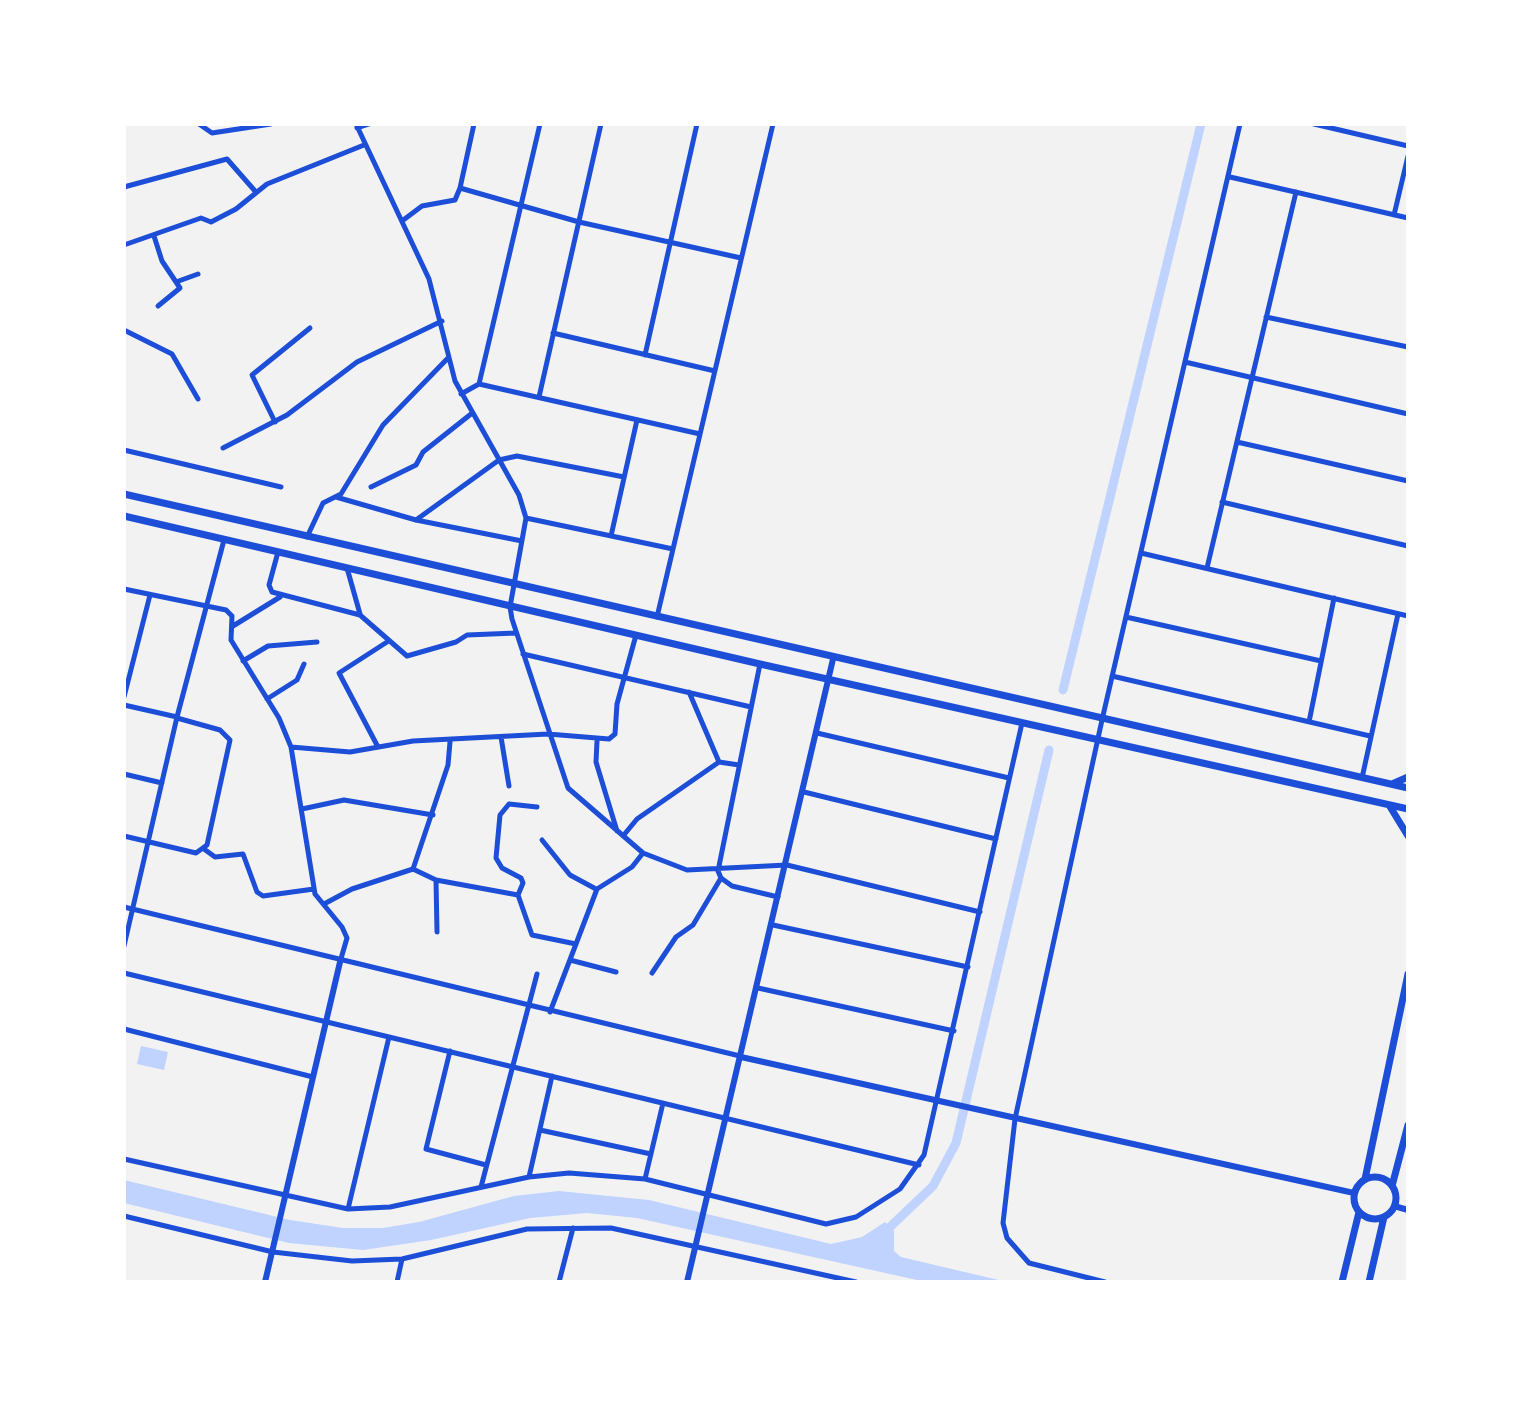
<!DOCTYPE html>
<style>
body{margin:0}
#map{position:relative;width:1532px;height:1406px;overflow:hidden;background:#f2f2f2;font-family:Arial,sans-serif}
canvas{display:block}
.frame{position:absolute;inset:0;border:126px solid #fff;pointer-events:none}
</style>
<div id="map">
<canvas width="1532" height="1406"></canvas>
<div class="frame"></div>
</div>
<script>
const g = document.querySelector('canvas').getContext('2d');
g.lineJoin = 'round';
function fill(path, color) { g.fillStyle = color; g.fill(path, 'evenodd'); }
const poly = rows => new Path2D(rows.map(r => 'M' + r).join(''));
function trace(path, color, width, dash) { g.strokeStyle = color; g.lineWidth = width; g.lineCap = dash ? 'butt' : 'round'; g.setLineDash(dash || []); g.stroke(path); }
const water = poly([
 [141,1046,168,1052,164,1070,137,1064],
 [124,1180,290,1220,343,1228,383,1228,419,1222,514,1196,559,1191,649,1200,831,1244,862,1237,885,1222,894,1231,894,1251,901,1257,1007,1282,926,1282,637,1218,587,1213,530,1218,431,1240,363,1250,289,1243,124,1203]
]);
const canal = poly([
 [1063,690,1201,124],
 [890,1227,933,1186,956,1143,1049,750]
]);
const minor = poly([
 [199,124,212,133,271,124],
 [356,124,429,279,455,381,519,495,526,518,510,607,512,619,568,788,643,853,687,870,787,865,980,912],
 [474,124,460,188,579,222,741,258],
 [1314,124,1408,146],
 [357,128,369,124],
 [1230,177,1408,218],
 [124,187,227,159,255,191],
 [1394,215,1408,156],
 [402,221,422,206,455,200,460,188],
 [154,236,162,261,180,288,158,306],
 [124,245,201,218,211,222,236,209,267,184,364,145],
 [176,282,198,274],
 [1266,317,1408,347],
 [124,330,172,354,198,399],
 [553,333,715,371],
 [645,355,697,124],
 [1185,362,1408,414],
 [479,384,540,124],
 [461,394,479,384,700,434],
 [539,397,601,124],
 [275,422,252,375,310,328],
 [1237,442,1408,481],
 [223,448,287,415,357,362,442,321],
 [124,450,281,487],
 [371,487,416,465,423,452,471,414],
 [336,497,416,520,522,541],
 [1222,502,1408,546],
 [526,518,673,549],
 [416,520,499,460,517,456,624,477],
 [611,536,637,420],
 [307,537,323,503,341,494,383,425,448,358],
 [278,552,269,585,272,592,360,615,407,656,456,642,467,635,516,633],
 [1141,553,1408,616],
 [347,568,360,614],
 [1207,568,1296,192],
 [124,589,226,610,232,616,231,640,279,718,291,747,315,894,342,927,347,938,340,962],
 [657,617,773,124],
 [1126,617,1321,661],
 [233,626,280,597],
 [523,654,751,707],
 [243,661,268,646,317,642],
 [760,664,718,871,721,878,732,886,778,897],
 [1112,676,1370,736],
 [124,697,150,595],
 [267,699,297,680,304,664],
 [124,705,177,717],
 [1309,722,1334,598],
 [817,733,1009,778],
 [501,737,509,786],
 [597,741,596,762,617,831],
 [450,742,448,765,413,869,436,880,518,895,532,935,576,944],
 [291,747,350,752,413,741,548,734,609,739,615,734,617,704,636,635],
 [378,747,339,673,387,642],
 [719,762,739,765],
 [124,774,162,783],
 [1362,778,1398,614],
 [804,792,996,839],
 [302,809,344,800,433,815],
 [124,836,196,853,207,845,230,740,220,730,177,718],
 [623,836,637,819,719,762,689,692],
 [542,840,570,875,596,889],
 [204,849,215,857,243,854,257,892,263,896,314,889],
 [436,880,437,932],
 [518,895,523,883,521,878,502,868,496,858,500,815,509,804,537,807],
 [324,904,352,889,413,869],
 [124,907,740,1056],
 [773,925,968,967],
 [124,946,177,717,224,540],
 [570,960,616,972],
 [124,973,919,1165],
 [652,973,676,937,693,925,721,878],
 [758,988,954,1031],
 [550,1012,597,889,632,867,643,853],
 [124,1029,313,1077],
 [450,1051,426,1149,486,1165],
 [540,1130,651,1154],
 [124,1159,348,1209,390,1207,529,1177,569,1173,645,1179,826,1224,856,1217,900,1189,924,1155,1022,723],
 [529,1177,552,1076],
 [645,1179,663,1103],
 [481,1187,537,974],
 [348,1209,389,1037],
 [124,1216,273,1252,352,1261,402,1259,527,1229,611,1228,856,1282],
 [397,1282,402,1259],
 [559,1282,573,1228],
 [1105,1282,1029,1263,1007,1238,1003,1223,1015,1119,1102,720,1240,124]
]);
const tertiary = poly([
 [741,1057,1354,1193],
 [1394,1206,1408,1210],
 [265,1282,340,962],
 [687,1282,833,659]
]);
const secondary = poly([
 [124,494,1408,788],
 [124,516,760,664,1408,809],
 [1392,784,1408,777],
 [1389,805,1408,836],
 '1354 1198a21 21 0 1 1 42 0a21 21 0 1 1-42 0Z',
 [1365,1179,1408,974],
 [1392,1186,1408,1125],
 [1342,1282,1359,1212],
 [1369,1282,1384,1217]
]);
fill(water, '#bfd3fe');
trace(canal, '#bfd3fe', 9);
trace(minor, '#1d4ed8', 5);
trace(tertiary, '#1d4ed8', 6);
trace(secondary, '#1d4ed8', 7);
</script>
